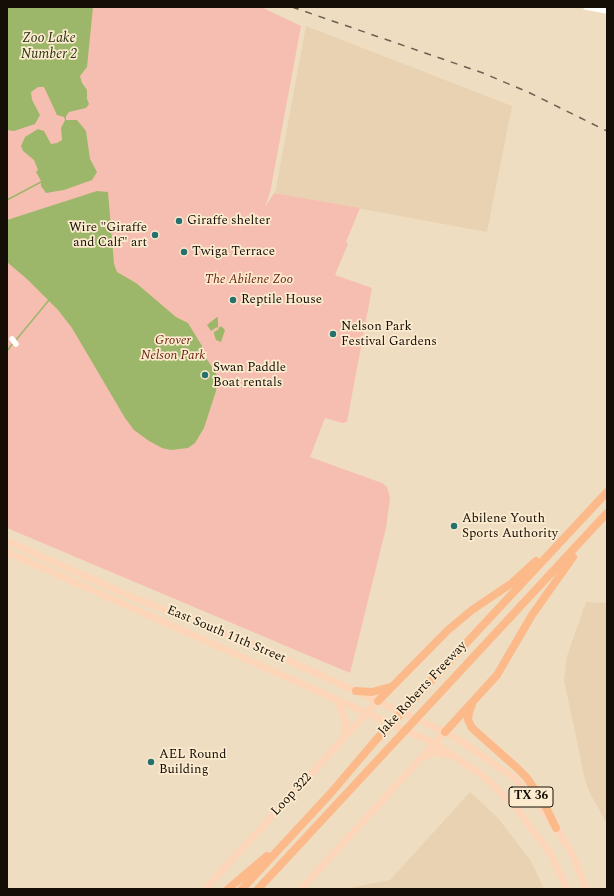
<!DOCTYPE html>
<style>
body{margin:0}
#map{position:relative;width:614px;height:896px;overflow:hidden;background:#efddc2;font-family:Spectral,serif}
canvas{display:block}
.frame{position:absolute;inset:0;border:8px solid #140e06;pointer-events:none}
</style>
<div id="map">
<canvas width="614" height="896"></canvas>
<div class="frame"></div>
</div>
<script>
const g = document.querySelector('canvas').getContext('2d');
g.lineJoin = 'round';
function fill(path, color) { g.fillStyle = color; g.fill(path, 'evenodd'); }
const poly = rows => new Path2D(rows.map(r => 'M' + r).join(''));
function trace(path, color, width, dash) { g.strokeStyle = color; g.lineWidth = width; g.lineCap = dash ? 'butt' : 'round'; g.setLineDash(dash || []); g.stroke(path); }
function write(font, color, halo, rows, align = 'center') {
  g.font = font + ' Spectral,serif'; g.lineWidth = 3.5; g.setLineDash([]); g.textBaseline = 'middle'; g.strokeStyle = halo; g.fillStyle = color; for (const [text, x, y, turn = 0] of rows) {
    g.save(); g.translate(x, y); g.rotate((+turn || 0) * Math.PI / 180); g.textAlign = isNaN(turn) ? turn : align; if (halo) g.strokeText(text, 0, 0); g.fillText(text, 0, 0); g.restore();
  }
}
const built = poly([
 [306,26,512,106,487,232,275,193],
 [586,602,607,603,607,824,591,795,585,780,564,680,567,656],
 [470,792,498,818,531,861,544,889,344,889,390,880]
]);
const green = poly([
 [7,7,261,7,301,26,270,193,265,207,274,193,360,208,346,242,348,244,335,275,372,288,347,422,342,423,325,418,310,457,382,483,387,487,390,498,386,528,350,673,7,528]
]);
const water = poly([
 [7,7,93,7,87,67,80,76,82,83,87,90,87,99,89,104,86,108,69,112,66,116,66,120,77,120,86,131,90,159,97,172,92,180,64,190,46,193,41,186,41,181,36,172,38,170,34,160,23,151,21,146,25,137,38,129,44,131,51,144,57,143,62,140,61,128,65,120,64,117,57,115,44,87,38,87,31,92,32,100,40,115,35,124,14,131,7,130],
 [97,191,108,192,114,264,117,272,136,283,176,317,188,323,202,346,206,358,216,373,218,379,216,391,204,428,195,443,188,448,171,450,162,448,149,441,134,430,125,418,72,328,58,310,28,280,7,262,7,220],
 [217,317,218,318,218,327,219,328,221,326,225,330,221,342,216,340,214,334,214,332,219,329,217,327,211,331,207,325]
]);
const stream = poly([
 [7,200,41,182],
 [16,340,49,300],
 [7,351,13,343]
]);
const minor = poly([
 [586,7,607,11],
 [12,339,16,344]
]);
const major = poly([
 [7,541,132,597,248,642,445,732,465,744,514,778,542,809,556,828,573,855,586,889],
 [7,552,434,743,482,775,514,805,550,853,567,889],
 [337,700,346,722,343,739],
 [424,757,435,752,448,755],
 [205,889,378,701],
 [301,889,445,732]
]);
const highway = poly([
 [356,691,372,692,390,687],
 [378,701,448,630,472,610,512,583,536,561],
 [472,705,469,712,468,720,472,728,517,768,527,778,544,803,556,828],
 [445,732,497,675,532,615,573,557],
 [228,889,267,856],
 [242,889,330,794,375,741,607,492],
 [258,889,607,513]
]);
const rail = poly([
 [292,7,483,73,530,93,607,131]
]);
const markers = [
 [179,221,4,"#26716e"],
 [155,235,4,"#26716e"],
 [184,252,4,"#26716e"],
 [233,300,4,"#26716e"],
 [333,334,4,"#26716e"],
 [205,375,4,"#26716e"],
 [454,526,4,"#26716e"],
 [151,762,4,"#26716e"]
];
const shields = [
 [531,797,44]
];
const shieldNames = [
 ["TX 36",531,797]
];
const poiNames = [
 ["Giraffe shelter",187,221],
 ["Wire \"Giraffe",147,228,"right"],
 ["and Calf\" art",147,243,"right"],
 ["Twiga Terrace",192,252],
 ["Reptile House",241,300],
 ["Nelson Park",341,327],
 ["Festival Gardens",341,342],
 ["Swan Paddle",213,368],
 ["Boat rentals",213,383],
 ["Abilene Youth",462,519],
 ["Sports Authority",462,534],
 ["AEL Round",159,755],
 ["Building",159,770]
];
const parkNames = [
 ["The Abilene Zoo",249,280],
 ["Grover",173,341],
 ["Nelson Park",173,356]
];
const streetNames = [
 ["East South 11th Street",226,635,23],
 ["Jake Roberts Freeway",423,689,-47],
 ["Loop 322",292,795,-47]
];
const waterNames = [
 ["Zoo Lake",49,39],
 ["Number 2",49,55]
];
fill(built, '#e8d2b1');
fill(green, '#f6beb0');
fill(water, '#9db76a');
trace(stream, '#9db76a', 1.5);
trace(minor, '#fff', 5.5);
trace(major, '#fdd6b9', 7);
trace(highway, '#fcba8b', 8);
trace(rail, '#6b6051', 1.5, [7, 7]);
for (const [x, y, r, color] of markers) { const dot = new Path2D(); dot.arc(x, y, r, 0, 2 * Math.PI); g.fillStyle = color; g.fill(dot); trace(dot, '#fcebcf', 1.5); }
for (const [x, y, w] of shields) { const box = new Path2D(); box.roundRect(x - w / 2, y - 10, w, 20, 3); g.fillStyle = '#fcebcf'; g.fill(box); trace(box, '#140e06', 1); }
write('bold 12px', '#140e06', null, shieldNames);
write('13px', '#140e06', '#fcebcf', poiNames, 'left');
write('italic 13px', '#691f0d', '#fcebcf', parkNames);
write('13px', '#140e06', '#fcebcf', streetNames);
write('italic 14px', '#293413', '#fcebcf', waterNames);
</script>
